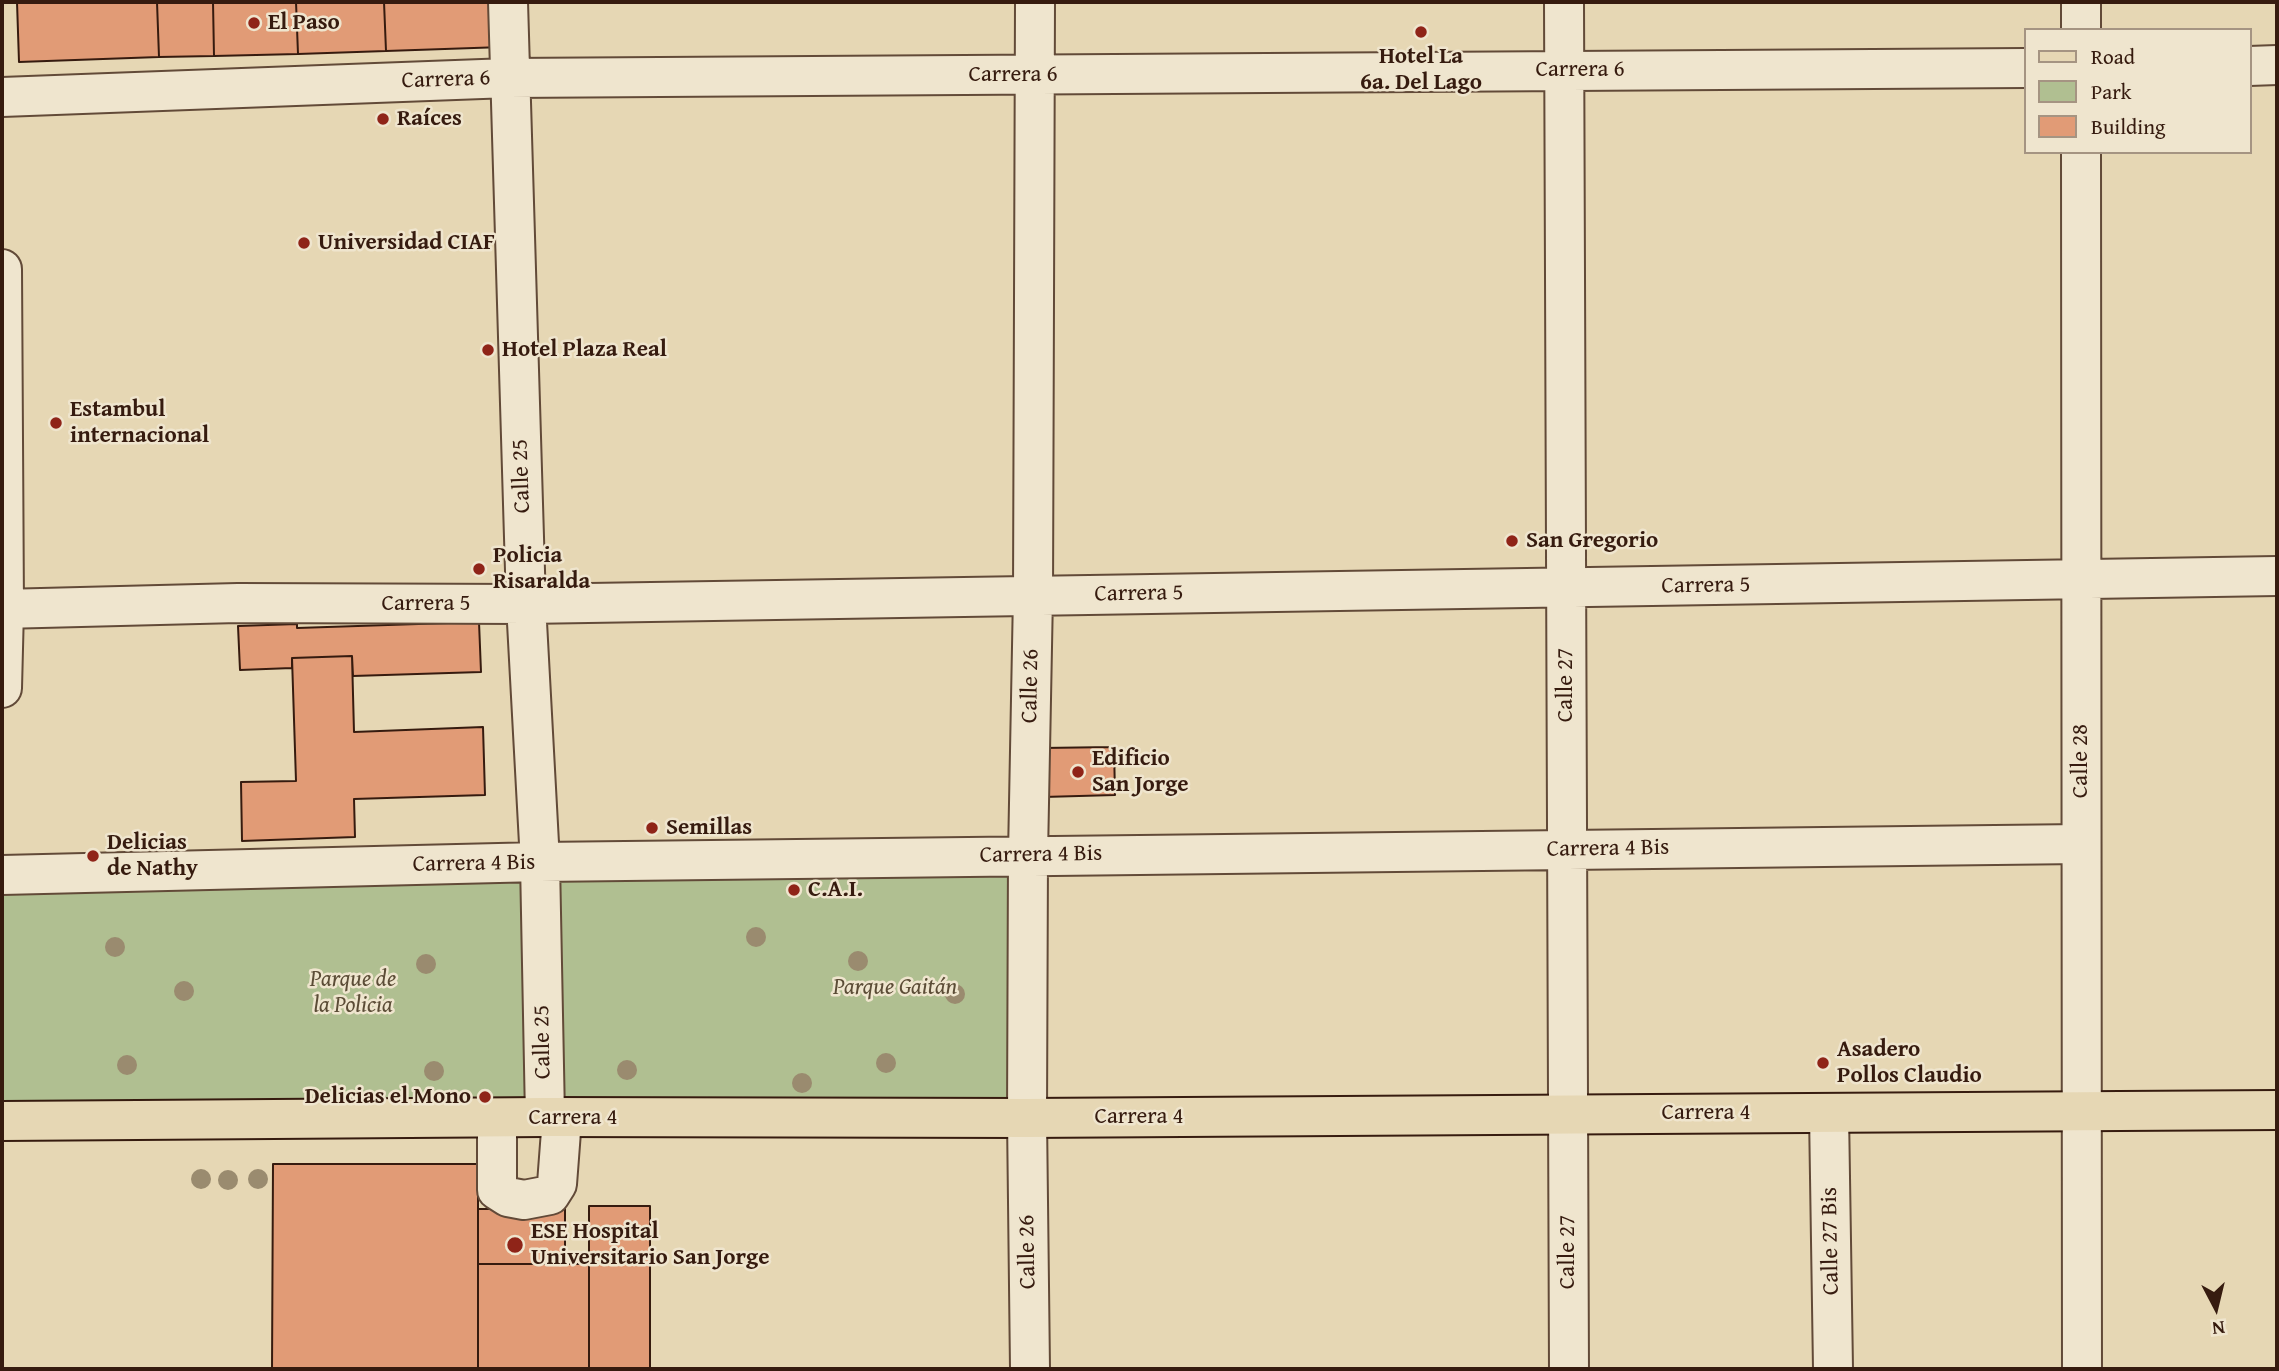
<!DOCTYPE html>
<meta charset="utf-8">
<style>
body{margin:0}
#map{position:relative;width:2279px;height:1371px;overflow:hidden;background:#e6d7b4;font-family:"Gentium Book Plus",serif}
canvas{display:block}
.frame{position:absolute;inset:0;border:4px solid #361b0f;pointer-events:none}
.legend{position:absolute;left:2024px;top:28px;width:228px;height:126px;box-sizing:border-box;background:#efe5ce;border:2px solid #a59482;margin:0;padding:9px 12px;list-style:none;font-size:21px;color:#361b0f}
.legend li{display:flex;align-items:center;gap:14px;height:35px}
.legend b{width:35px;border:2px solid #a59482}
.north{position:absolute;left:2181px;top:1273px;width:70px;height:70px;-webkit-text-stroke:5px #efe5ce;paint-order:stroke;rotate:173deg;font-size:19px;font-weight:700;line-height:28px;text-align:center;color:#361b0f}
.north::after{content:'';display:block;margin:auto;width:24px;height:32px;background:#361b0f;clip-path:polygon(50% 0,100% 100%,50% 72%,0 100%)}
</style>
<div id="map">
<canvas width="2279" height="1371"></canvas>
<div class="frame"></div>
<ul class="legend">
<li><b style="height:9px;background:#e6d7b4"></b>Road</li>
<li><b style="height:19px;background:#b0bf91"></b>Park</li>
<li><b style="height:19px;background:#e19b76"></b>Building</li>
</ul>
<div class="north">N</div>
</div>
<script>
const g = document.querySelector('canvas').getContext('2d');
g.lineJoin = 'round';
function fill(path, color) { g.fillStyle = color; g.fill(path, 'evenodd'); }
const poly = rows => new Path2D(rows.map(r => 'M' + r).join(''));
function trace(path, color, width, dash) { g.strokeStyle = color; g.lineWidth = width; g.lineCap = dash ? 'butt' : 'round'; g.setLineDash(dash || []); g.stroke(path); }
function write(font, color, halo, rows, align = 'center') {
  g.font = font + ' "Gentium Book Plus",serif'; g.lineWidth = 5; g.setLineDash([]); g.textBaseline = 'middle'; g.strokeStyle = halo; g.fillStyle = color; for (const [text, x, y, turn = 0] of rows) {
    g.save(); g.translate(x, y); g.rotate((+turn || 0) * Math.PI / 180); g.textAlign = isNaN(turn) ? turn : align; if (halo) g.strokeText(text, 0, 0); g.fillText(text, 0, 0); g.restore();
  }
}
const green = poly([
 [1028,855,1027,1118,2,1121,2,875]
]);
const building = poly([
 [17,2,157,2,159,57,19,62,17,2],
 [157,2,213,2,214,56,159,57,157,2],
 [213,2,296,2,298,54,214,56,213,2],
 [296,2,384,2,386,51,298,54,296,2],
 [384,2,502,2,503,47,386,51,384,2],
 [479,622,481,672,353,676,352,656,292,658,292,668,240,670,238,626,297,624,297,628,479,622],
 [352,656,354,732,483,727,485,795,354,799,355,837,242,841,241,782,296,781,292,658,352,656],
 [1114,747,1115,795,1043,797,1042,748,1114,747],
 [273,1164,478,1164,478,1369,272,1369,273,1164],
 [589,1206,650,1206,650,1369,589,1369,589,1206],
 [478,1209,565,1209,565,1264,478,1264,478,1209],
 [478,1264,589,1264,589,1369,478,1369,478,1264]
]);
const minor = poly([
 [508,2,526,604,540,862,545,1117],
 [1564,2,1569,1369],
 [2081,2,2081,30],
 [2249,66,2277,65],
 [2,97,509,78,2025,68],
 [2081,152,2082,1369],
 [2,269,4,609,2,688],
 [2,609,238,603,526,604,2277,576],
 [2,875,540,862,2081,844],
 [1829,1113,1833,1369],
 [497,1118,497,1190,508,1197,524,1200,550,1195,557,1184,562,1118],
 [1030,1369,1027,1118,1028,855,1033,595,1035,2]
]);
const major = poly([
 [2,1121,545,1117,1027,1118,2277,1110]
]);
const trees = [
 [756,937],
 [115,947],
 [858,961],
 [426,964],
 [184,991],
 [955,994],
 [886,1063],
 [127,1065],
 [627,1070],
 [434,1071],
 [802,1083],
 [201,1179],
 [258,1179],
 [228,1180]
];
const markers = [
 [254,23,7,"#8f2418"],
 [1421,32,7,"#8f2418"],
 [383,119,7,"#8f2418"],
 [304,243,7,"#8f2418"],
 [488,350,7,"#8f2418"],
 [56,423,7,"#8f2418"],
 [1512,541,7,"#8f2418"],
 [479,569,7,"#8f2418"],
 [1078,772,7,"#8f2418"],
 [652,828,7,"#8f2418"],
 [93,856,7,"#8f2418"],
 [794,890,7,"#8f2418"],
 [1823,1063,7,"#8f2418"],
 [485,1097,7,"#8f2418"],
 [515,1245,9,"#8f2418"]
];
const poiNames = [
 ["El Paso",268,23],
 ["Hotel La",1421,57,"center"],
 ["6a. Del Lago",1421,83,"center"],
 ["Raíces",397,119],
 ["Universidad CIAF",318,243],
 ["Hotel Plaza Real",502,350],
 ["Estambul",70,410],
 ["internacional",70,436],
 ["San Gregorio",1526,541],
 ["Policia",493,556],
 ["Risaralda",493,582],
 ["Edificio",1092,759],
 ["San Jorge",1092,785],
 ["Semillas",666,828],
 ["Delicias",107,843],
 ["de Nathy",107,869],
 ["C.A.I.",808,890],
 ["Asadero",1837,1050],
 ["Pollos Claudio",1837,1076],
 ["Delicias el Mono",471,1097,"right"],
 ["ESE Hospital",531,1232],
 ["Universitario San Jorge",531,1258]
];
const streetNames = [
 ["Carrera 6",1580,70],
 ["Carrera 6",1013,75],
 ["Carrera 6",446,80,-2],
 ["Calle 25",522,476,-92],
 ["Carrera 5",1706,586,-1],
 ["Carrera 5",1139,594,-1],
 ["Carrera 5",426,604],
 ["Calle 27",1566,685,-90],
 ["Calle 26",1031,686,-89],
 ["Calle 28",2081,761,-90],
 ["Carrera 4 Bis",1608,849,-1],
 ["Carrera 4 Bis",1041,855,-1],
 ["Carrera 4 Bis",474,864,-1],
 ["Calle 25",543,1042,-91],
 ["Carrera 4",1706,1113],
 ["Carrera 4",1139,1117],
 ["Carrera 4",573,1118],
 ["Calle 27 Bis",1831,1241,-91],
 ["Calle 26",1028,1252,-91],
 ["Calle 27",1568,1252,-90]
];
const parkNames = [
 ["Parque de",353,980],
 ["la Policia",353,1006],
 ["Parque Gaitán",895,988]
];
fill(green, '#b0bf91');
fill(building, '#e19b76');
trace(building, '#361b0f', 2);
trace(minor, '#624a38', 42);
trace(major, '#361b0f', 42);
trace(minor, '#efe5ce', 38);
trace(major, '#e6d7b4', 38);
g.fillStyle = '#9a8b6f';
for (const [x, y] of trees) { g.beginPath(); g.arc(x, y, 10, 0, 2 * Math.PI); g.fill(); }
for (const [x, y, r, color] of markers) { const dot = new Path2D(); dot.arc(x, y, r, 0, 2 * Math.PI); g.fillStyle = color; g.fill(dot); trace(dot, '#efe5ce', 2.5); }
write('bold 23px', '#361b0f', '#efe5ce', poiNames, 'left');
write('23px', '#361b0f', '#efe5ce', streetNames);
write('italic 23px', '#5b4c36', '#efe5ce', parkNames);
</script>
